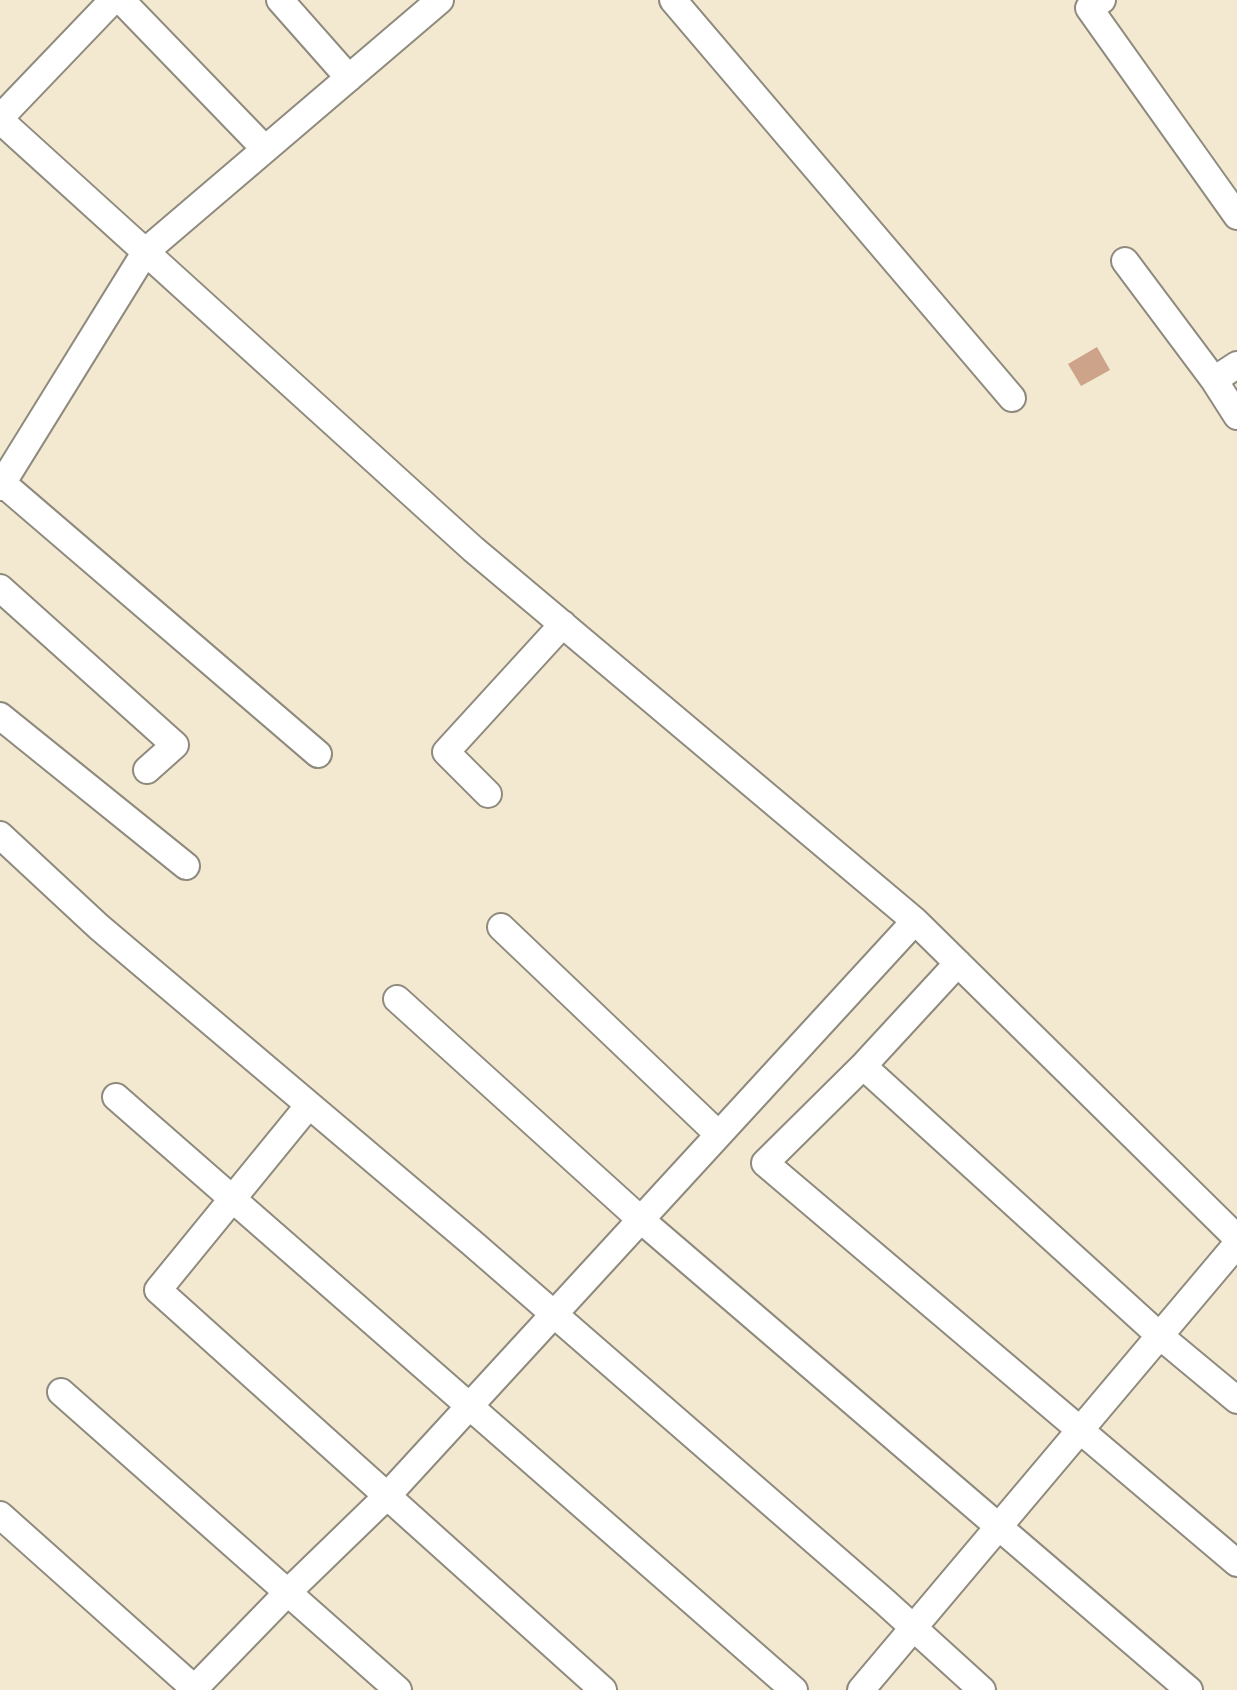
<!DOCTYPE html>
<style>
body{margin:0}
canvas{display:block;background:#f3e9d1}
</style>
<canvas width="1237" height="1690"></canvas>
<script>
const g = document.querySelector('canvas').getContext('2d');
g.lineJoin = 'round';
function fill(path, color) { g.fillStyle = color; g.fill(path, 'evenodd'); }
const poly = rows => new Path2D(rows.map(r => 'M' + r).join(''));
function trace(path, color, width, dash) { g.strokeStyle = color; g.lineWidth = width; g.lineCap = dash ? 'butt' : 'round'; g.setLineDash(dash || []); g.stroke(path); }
const building = poly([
 [1097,347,1110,370,1081,386,1068,364]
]);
const minor = poly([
 [121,0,265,149],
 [280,0,349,78],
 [673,0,1012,398],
 [1102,0,1089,8,1237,216],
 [0,118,113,0],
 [0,120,473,549,915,921,1237,1238],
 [1125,261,1214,380,1237,416],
 [1214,380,1237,365],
 [0,481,318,754],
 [0,487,146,251,440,0],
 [0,588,175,745,147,770],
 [0,716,186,866],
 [488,794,446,752,563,624],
 [0,835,99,927,471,1242,884,1601,982,1690],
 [501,927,718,1134],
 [958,963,863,1066,1160,1336,1237,1400],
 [397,999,640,1219,1189,1690],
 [863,1066,765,1163,1237,1563],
 [116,1097,794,1690],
 [309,1105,158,1290,603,1690],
 [61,1392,398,1690],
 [0,1515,196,1690],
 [193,1690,289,1591,386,1497,915,921],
 [861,1690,1237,1244]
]);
fill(building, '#cda389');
trace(minor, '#8f8a7e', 30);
trace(minor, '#fff', 26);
</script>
